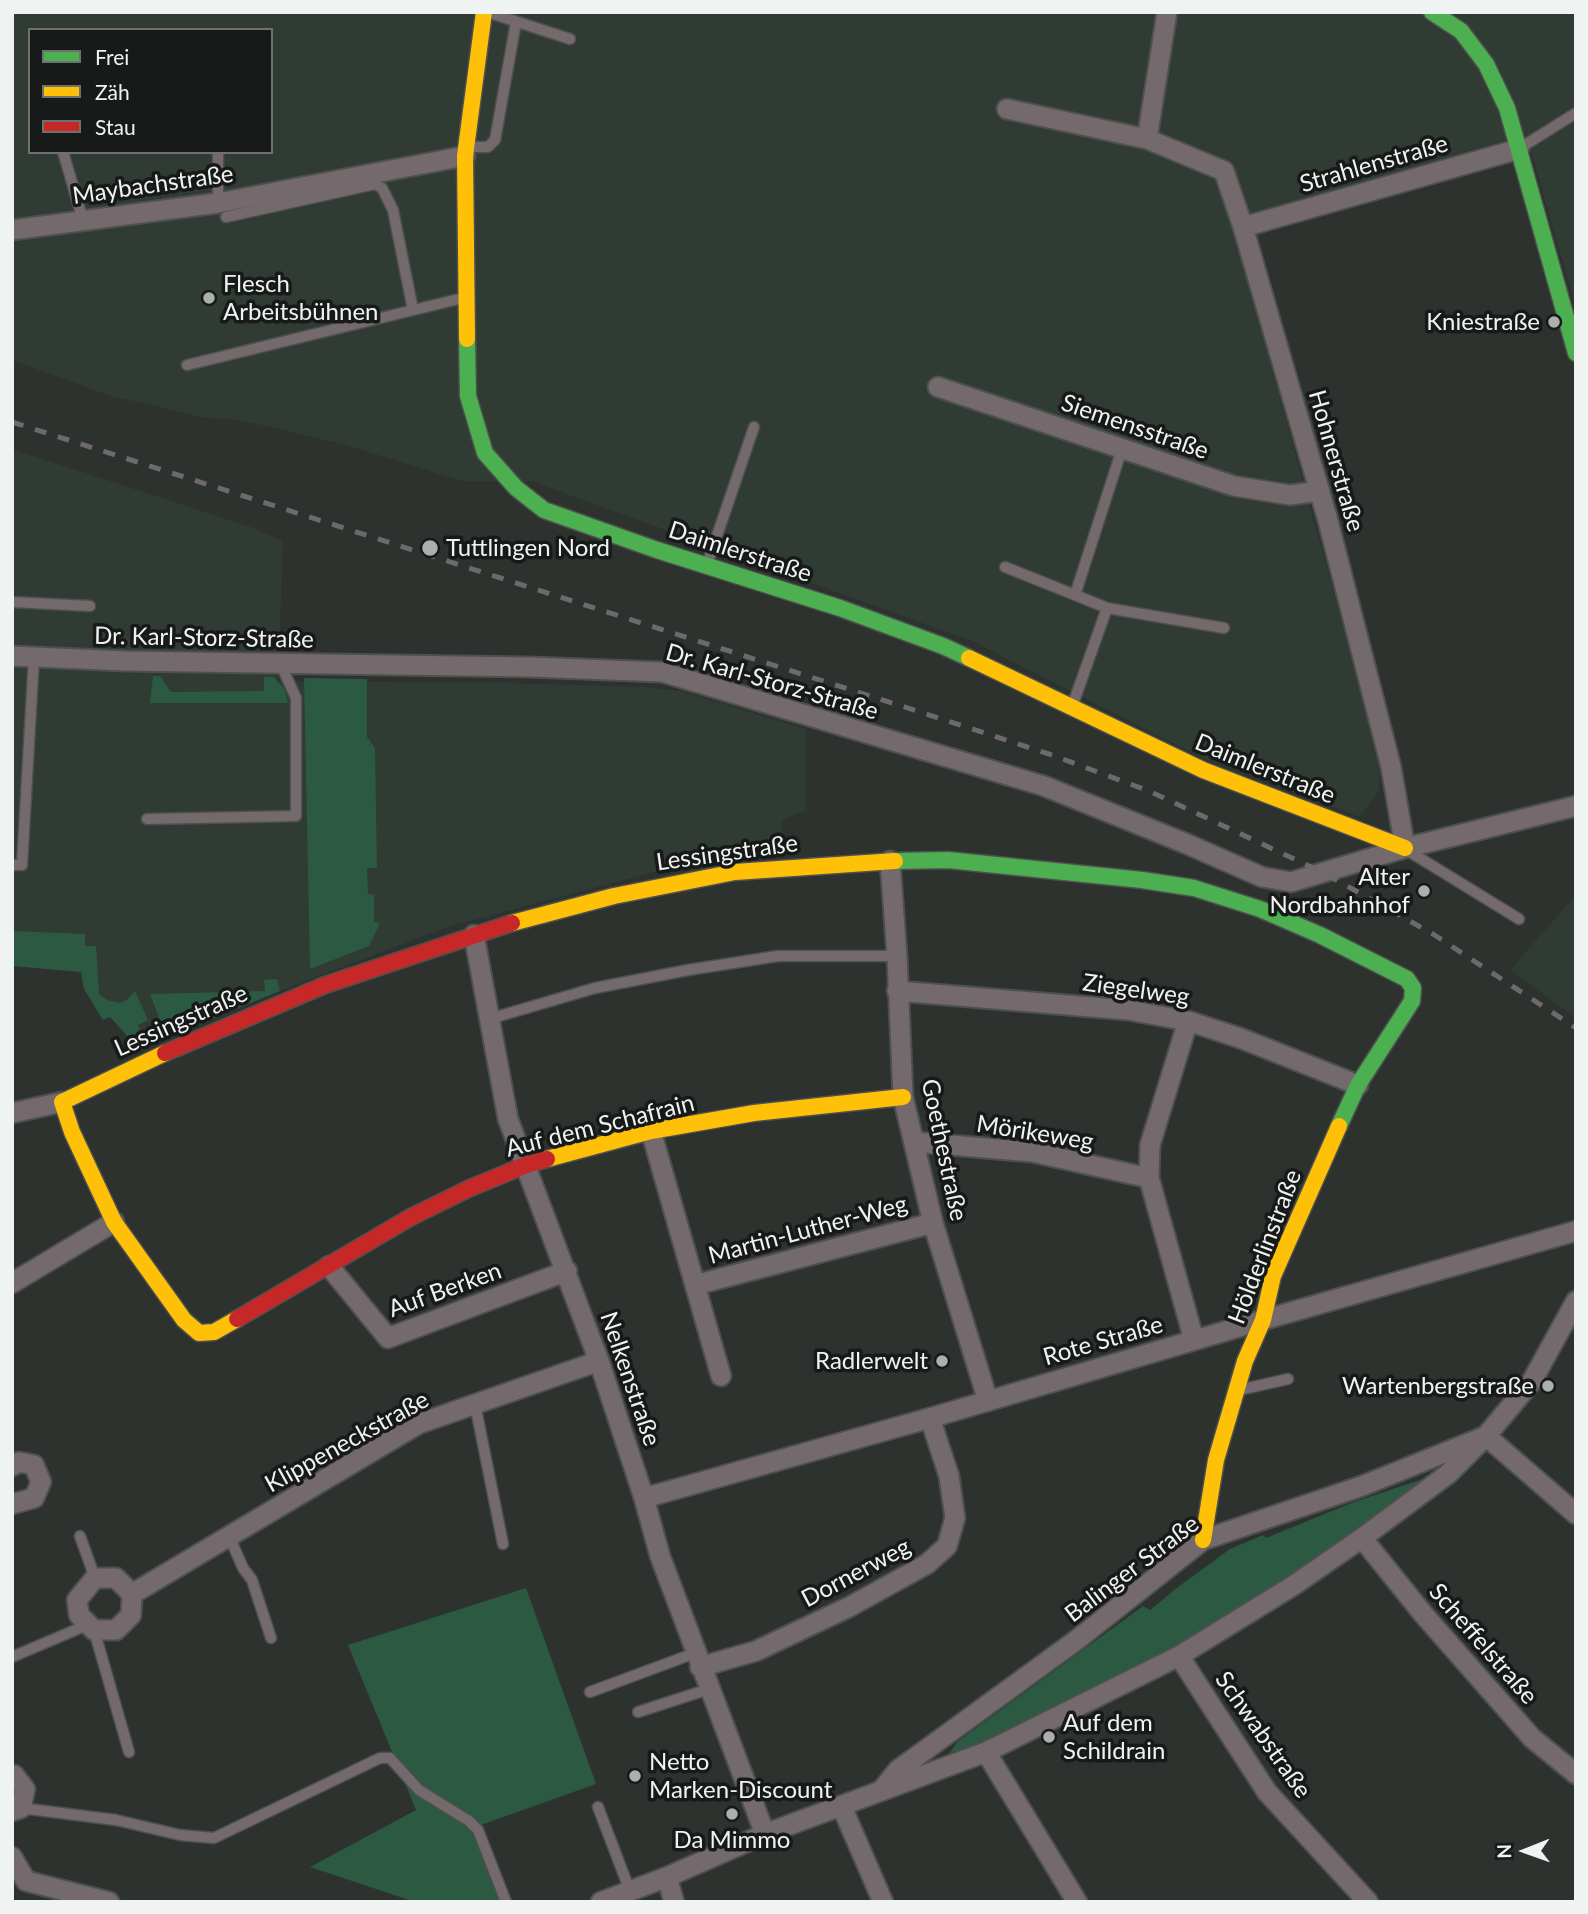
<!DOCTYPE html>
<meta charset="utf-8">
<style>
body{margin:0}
#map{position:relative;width:1588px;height:1914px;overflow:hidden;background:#2d322f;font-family:Lato,sans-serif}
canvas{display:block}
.frame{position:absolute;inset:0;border:14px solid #eff3f1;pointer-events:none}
.legend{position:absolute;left:28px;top:28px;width:245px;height:126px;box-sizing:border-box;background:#171a18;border:2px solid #6d716f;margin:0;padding:9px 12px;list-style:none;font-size:21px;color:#eff3f1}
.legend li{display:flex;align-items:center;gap:14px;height:35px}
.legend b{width:35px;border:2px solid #6d716f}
.north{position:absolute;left:1490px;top:1816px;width:70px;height:70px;-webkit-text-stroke:5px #171a18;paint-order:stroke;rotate:269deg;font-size:19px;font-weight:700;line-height:28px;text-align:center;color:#eff3f1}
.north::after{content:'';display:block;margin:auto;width:24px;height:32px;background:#eff3f1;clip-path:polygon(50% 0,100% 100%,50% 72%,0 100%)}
</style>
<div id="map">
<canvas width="1588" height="1914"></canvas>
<div class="frame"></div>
<ul class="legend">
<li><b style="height:9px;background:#4caf50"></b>Frei</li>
<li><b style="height:9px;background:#ffc107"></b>Zäh</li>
<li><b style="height:9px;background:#c62828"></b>Stau</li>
</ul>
<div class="north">N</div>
</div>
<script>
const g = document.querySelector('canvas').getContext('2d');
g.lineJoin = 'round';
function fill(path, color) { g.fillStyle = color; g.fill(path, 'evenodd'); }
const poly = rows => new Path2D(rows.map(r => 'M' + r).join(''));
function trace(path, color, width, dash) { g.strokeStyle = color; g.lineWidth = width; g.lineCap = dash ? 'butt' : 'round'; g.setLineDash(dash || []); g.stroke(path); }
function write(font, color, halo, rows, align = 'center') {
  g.font = font + ' Lato,sans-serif'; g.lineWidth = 7; g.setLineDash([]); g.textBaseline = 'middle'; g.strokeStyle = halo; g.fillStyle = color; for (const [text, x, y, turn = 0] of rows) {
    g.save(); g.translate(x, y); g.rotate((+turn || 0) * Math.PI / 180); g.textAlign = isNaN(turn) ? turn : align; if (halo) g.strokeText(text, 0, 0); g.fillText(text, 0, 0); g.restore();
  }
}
const built = poly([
 [12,12,1576,12,1576,308,1526,134,1231,221,1381,763,1379,791,1359,817,1196,755,974,642,531,481,462,481,346,445,240,420,205,418,108,395,12,360],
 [30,30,271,30,271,152,30,152],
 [12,449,251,527,283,541,278,681,509,683,644,687,681,691,806,729,806,811,782,819,783,850,692,862,450,926,280,991,136,1053,125,1033,110,1017,103,1020,84,989,81,972,12,966],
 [1576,895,1576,1018,1510,970]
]);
const green = poly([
 [153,676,160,676,171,692,264,691,264,677,274,677,285,690,288,703,150,703],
 [304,678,367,679,367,737,375,748,377,868,367,868,368,894,374,895,374,922,380,923,369,946,310,969],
 [12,931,85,934,85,946,96,946,99,994,109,1001,120,1003,128,999,135,991,148,1020,138,1025,148,1047,136,1053,125,1033,110,1017,103,1020,84,989,81,972,12,966],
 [277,979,280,991,166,1037,150,994,265,991,264,980],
 [1432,1476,1290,1576,1173,1647,988,1740,949,1754,957,1742,1143,1606,1150,1610,1178,1587,1230,1549,1263,1535,1266,1538,1354,1502],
 [526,1588,596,1784,481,1825,508,1902,415,1902,310,1867,416,1810,348,1645]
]);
const lane = poly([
 [487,12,570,39],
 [470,147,488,147,495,140,516,22],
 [1520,148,1576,113],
 [63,152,83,220],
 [218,152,218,203],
 [226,217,375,184,382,188,393,210,413,310],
 [187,365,463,298],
 [708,562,754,427],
 [1005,567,1075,595],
 [12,602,90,606],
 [1107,608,1075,595,1122,449],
 [1073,704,1107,608,1224,628],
 [147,819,296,816,296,698,281,665],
 [1405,849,1519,919],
 [12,865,22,865,34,657],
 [489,1019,595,988,688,970,778,956,897,956],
 [1239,1390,1288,1379],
 [475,1404,503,1544],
 [80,1536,95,1578],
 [229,1536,243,1568,252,1580,271,1638],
 [94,1630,129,1752],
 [12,1657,87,1625],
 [590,1692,695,1653],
 [638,1712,709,1689],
 [598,1807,630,1891],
 [21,1808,116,1820,180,1835,214,1838,380,1758,390,1758,419,1790,469,1821,478,1830,506,1902]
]);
const street = poly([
 [1007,109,1147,139,1167,12],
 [1147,139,1224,171,1243,227,1327,517,1391,767,1405,848],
 [1243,227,1519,149],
 [12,230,218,203,465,156],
 [938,387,1234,486,1290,495,1320,491],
 [12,656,125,661,530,667,662,672,1044,786,1187,844,1262,877,1291,882,1405,848,1576,806],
 [890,861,897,956,903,1097,933,1223,988,1401],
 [474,935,508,1119,599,1361,644,1498,660,1556,765,1834],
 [897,991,1128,1010,1188,1021,1240,1038,1358,1085],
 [1188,1021,1150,1145,1149,1178,1194,1340],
 [12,1113,62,1102],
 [651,1131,695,1285],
 [914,1142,1032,1152,1149,1178],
 [329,1266,388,1338,567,1271],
 [12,1283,114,1222],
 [721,1376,695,1285,933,1223],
 [12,1466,19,1462,34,1465,41,1482,34,1498,12,1504],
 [644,1498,930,1418,1263,1320,1576,1231],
 [1362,1538,1424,1615,1532,1738,1576,1774],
 [95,1578,116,1578,132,1594,131,1615,116,1630,94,1630,79,1615,77,1600,95,1578],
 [132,1594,418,1424,599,1361],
 [1179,1656,1267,1792,1368,1902],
 [700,1667,756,1651,849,1607,927,1564,947,1546,955,1518,949,1476,930,1418],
 [986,1752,1077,1902],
 [12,1776,14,1775,25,1789,21,1808,12,1811],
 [882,1790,898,1770,1078,1639,1203,1540,1362,1486,1486,1436,1576,1514],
 [842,1807,883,1902],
 [12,1857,26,1881,109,1902],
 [667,1877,674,1902],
 [601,1902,667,1877,765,1834,986,1752,1179,1656,1294,1585,1362,1538,1448,1474,1486,1436,1532,1381,1576,1301]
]);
const fast = poly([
 [1432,12,1461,31,1486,64,1507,108,1576,353],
 [467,339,468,396,485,453,516,488,544,510,657,550,840,608,943,646,969,658],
 [895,861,948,860,1142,880,1194,888,1260,909,1320,935,1407,979,1413,988,1412,1001,1358,1085,1339,1126]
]);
const slow = poly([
 [467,339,465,156,484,12],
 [969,658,1203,770,1405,848],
 [512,923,614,896,735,872,895,861],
 [165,1053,62,1102,72,1132,114,1222,184,1320,199,1333,214,1332,237,1319],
 [547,1159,651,1131,754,1113,903,1097],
 [1203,1540,1216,1460,1245,1361,1263,1320,1273,1276,1339,1126]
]);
const jam = poly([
 [165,1053,325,985,512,923],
 [237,1319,411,1217,470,1188,526,1165,547,1159]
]);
const rail = poly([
 [12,422,917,711,1049,754,1149,791,1322,872,1433,934,1576,1028]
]);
const markers = [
 [209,298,7,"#abafad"],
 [1554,322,7,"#abafad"],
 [430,548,9,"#abafad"],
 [1424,891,7,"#abafad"],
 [942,1361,7,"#abafad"],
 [1548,1386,7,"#abafad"],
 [1049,1737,7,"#abafad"],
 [635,1776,7,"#abafad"],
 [732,1814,7,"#abafad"]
];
const streetNames = [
 ["Strahlenstraße",1374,164,-16],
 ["Maybachstraße",153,185,-8],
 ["Siemensstraße",1135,427,19],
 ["Hohnerstraße",1336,461,74],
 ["Daimlerstraße",740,552,18],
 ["Dr. Karl-Storz-Straße",204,638,1],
 ["Dr. Karl-Storz-Straße",772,682,16],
 ["Daimlerstraße",1265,769,22],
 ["Lessingstraße",727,853,-8],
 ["Ziegelweg",1136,990,8],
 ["Lessingstraße",181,1021,-24],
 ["Auf dem Schafrain",600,1126,-14],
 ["Mörikeweg",1035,1133,9],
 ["Goethestraße",944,1150,78],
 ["Martin-Luther-Weg",808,1230,-15],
 ["Hölderlinstraße",1265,1247,-69],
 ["Auf Berken",445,1290,-20],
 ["Rote Straße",1103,1341,-16],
 ["Nelkenstraße",630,1379,71],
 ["Klippeneckstraße",347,1442,-29],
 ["Balinger Straße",1132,1569,-37],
 ["Dornerweg",856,1573,-28],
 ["Scheffelstraße",1483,1644,49],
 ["Schwabstraße",1263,1735,55]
];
const poiNames = [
 ["Flesch",223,284],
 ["Arbeitsbühnen",223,312],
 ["Kniestraße",1540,322,"right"],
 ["Tuttlingen Nord",446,548],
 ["Alter",1410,877,"right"],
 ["Nordbahnhof",1410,905,"right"],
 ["Radlerwelt",928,1361,"right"],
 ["Wartenbergstraße",1534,1386,"right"],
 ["Auf dem",1063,1723],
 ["Schildrain",1063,1751],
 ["Netto",649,1762],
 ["Marken-Discount",649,1790],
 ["Da Mimmo",732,1840,"center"]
];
fill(built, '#2f3b33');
fill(green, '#2c5942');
trace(lane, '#4d504e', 13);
trace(street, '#4d504e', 23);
trace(fast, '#4d504e', 19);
trace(slow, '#4d504e', 19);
trace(jam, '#4d504e', 19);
trace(lane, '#74696c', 10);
trace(street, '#74696c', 19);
trace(fast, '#4caf50', 16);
trace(slow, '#ffc107', 16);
trace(jam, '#c62828', 16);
trace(rail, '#6e696a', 5, [12, 12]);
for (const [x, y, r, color] of markers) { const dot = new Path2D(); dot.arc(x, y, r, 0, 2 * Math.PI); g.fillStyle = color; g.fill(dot); trace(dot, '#171a18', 2.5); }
write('24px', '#eff3f1', '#171a18', streetNames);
write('24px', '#eff3f1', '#171a18', poiNames, 'left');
</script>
